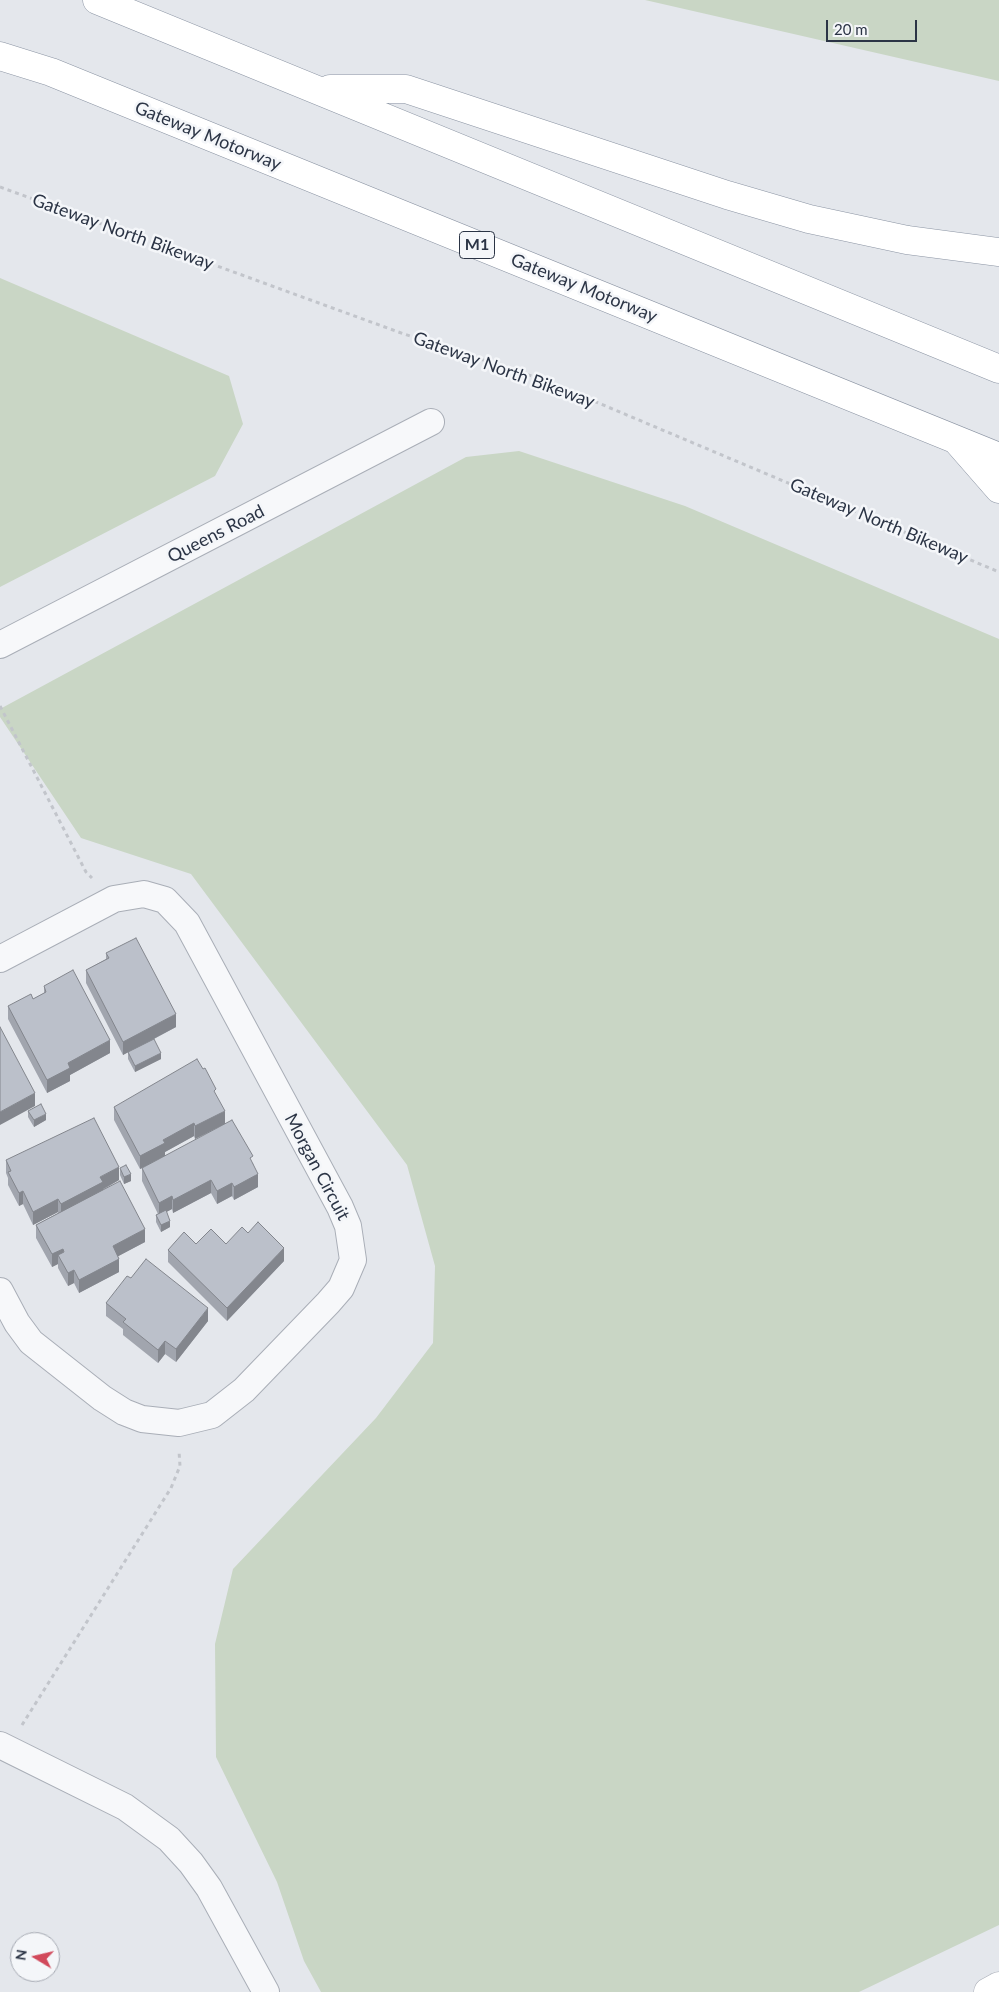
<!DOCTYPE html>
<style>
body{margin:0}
#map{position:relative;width:999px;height:1992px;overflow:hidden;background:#e4e7ec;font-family:Lato,sans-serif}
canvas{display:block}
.north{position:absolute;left:10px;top:1932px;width:50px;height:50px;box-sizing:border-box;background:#f4f6f9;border:1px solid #a4a8b1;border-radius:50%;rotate:279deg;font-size:14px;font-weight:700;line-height:20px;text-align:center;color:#2b3445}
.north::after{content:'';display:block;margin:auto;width:18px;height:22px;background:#d1495b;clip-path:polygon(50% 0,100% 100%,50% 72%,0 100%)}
.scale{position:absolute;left:826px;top:20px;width:91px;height:22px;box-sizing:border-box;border:2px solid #2b3445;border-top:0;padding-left:6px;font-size:15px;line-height:18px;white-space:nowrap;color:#2b3445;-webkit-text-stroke:4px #f4f6f9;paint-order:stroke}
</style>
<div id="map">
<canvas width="999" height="1992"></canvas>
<div class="north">N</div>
<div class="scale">20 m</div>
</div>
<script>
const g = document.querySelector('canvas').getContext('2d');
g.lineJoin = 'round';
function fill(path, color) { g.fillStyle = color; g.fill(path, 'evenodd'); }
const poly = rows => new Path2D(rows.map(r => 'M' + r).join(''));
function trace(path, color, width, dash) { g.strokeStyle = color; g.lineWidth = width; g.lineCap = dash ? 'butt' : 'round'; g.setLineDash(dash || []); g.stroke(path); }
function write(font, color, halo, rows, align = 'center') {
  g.font = font + ' Lato,sans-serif'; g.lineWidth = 5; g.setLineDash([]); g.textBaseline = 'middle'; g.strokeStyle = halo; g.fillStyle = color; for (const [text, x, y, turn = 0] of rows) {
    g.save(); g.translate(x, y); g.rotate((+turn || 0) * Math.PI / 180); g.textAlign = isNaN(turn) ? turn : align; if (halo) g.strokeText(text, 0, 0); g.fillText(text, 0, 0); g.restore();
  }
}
const green = poly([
 [645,0,999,0,999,81],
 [0,278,229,376,243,424,215,476,0,587],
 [519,451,685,506,999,639,999,1925,859,1992,321,1992,304,1961,277,1882,216,1757,215,1644,233,1569,376,1418,433,1343,435,1266,407,1165,191,874,81,838,0,717,0,709,466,457]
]);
const path = poly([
 [0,187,404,334,544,380,999,572],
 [0,706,86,872,92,878],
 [22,1725,171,1488,180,1466,179,1451]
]);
const minor = poly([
 [0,645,431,422],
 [0,959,114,899,144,894,165,900,187,923,340,1207,348,1226,353,1260,341,1288,328,1303,244,1390,212,1415,179,1423,142,1419,124,1412,102,1398,31,1342,17,1323,0,1291],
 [0,1745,125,1807,169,1839,191,1863,209,1888,266,1992]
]);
const secondary = poly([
 [988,1992,999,1986]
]);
const motorway = poly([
 [97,0,999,369],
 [0,56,51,72,999,457],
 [330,89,406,89,727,195,809,219,907,240,999,252],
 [958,442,999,489]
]);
const wall = poly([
 [106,953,176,1027,154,1039,161,1059,135,1072,128,1059,128,1052,123,1055,86,983,86,970,106,959],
 [44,986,110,1053,70,1075,70,1081,47,1093,8,1019,8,1006,33,999,44,993],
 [216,1095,225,1124,195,1139,194,1136,165,1152,165,1156,140,1169,114,1120,114,1107],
 [28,1111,46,1120,34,1127,28,1117],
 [6,1160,119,1180,103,1190,145,1242,118,1256,119,1272,79,1293,74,1283,68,1286,58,1268,58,1264,52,1267,36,1238,36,1225,58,1213,58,1212,33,1225,23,1204,19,1206,8,1185,8,1178,6,1173],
 [253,1163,258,1187,234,1200,232,1196,217,1204,211,1193,173,1213,172,1209,166,1212,170,1227,161,1232,156,1222,156,1215,158,1214,142,1181,142,1168],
 [120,1168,131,1181,124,1184,120,1175],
 [248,1233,284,1261,227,1321,168,1262,168,1250,196,1244,226,1244],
 [131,1278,208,1321,176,1362,165,1354,158,1363,123,1335,123,1329,106,1316,106,1303]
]);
const shadedWall = poly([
 [176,1014,176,1027,123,1055,123,1042],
 [110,1040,110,1053,70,1075,70,1081,47,1093,47,1080,68,1063],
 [161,1053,161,1059,135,1072,135,1066],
 [35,1093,35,1106,0,1125,0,1112],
 [225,1111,225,1124,195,1139,195,1126],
 [46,1114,46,1120,34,1127,34,1120],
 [194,1123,194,1136,165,1152,165,1156,140,1169,140,1156,163,1140],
 [119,1167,119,1180,103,1189,103,1195,61,1217,61,1204,100,1177],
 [131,1174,131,1181,124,1184,124,1177],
 [258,1174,258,1187,234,1200,234,1187],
 [211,1180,211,1193,173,1213,173,1200],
 [232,1183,232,1196,217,1204,217,1191],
 [23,1191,23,1204,19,1206,19,1193],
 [172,1196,172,1209,159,1216,159,1203],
 [58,1199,58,1212,33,1225,33,1212],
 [170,1221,170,1227,161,1232,161,1225],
 [145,1229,145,1242,113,1259,113,1246],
 [284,1248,284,1261,227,1321,227,1308],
 [63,1249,63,1262,58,1255,58,1264,52,1267,52,1254],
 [119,1259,119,1272,79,1293,79,1280],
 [74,1270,74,1283,68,1286,68,1273],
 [208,1308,208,1321,176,1362,176,1349],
 [165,1341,165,1354,158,1363,158,1350]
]);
const building = poly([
 [136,938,176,1014,123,1042,86,970,109,958,106,953,136,938],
 [73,970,110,1040,68,1063,70,1068,47,1080,8,1006,31,994,33,999,46,992,44,986,73,970],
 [0,1027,35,1093,0,1112,0,1027],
 [154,1039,161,1053,135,1066,128,1052,154,1039],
 [197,1059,203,1069,205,1068,216,1089,214,1091,225,1111,195,1126,194,1123,163,1140,165,1143,140,1156,114,1107,197,1059],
 [41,1104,46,1114,34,1120,28,1111,41,1104],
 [94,1118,119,1167,100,1177,103,1182,61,1204,58,1199,33,1212,23,1191,19,1193,8,1172,11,1171,6,1160,94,1118],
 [232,1120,253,1156,250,1158,258,1174,234,1187,232,1183,217,1191,211,1180,173,1200,172,1196,159,1203,142,1168,232,1120],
 [126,1165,131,1174,124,1177,120,1168,126,1165],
 [120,1181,145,1229,113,1246,119,1259,79,1280,74,1270,68,1273,58,1255,64,1252,63,1249,52,1254,36,1225,120,1181],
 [166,1210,170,1221,161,1225,156,1215,166,1210],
 [258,1222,284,1248,227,1308,168,1250,184,1232,196,1244,211,1229,226,1244,242,1227,248,1233,258,1222],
 [146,1259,208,1308,176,1349,165,1341,158,1350,123,1322,126,1319,106,1303,127,1276,131,1278,146,1259]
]);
const shields = [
 [477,245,35]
];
const shieldNames = [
 ["M1",477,245]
];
const streetNames = [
 ["Gateway Motorway",208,136,22],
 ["Gateway North Bikeway",123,232,20],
 ["Gateway Motorway",584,288,22],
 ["Gateway North Bikeway",504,370,20],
 ["Gateway North Bikeway",879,521,23],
 ["Queens Road",216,534,-27],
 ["Morgan Circuit",317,1167,62]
];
fill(green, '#c9d6c5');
trace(minor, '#a9aeb7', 28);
trace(secondary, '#a9aeb7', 29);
trace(motorway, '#8b94a3', 29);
trace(path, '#c2c5cb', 3, [4, 4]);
trace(minor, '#f7f8fa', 26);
trace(secondary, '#fff', 28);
trace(motorway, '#fff', 28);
fill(wall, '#a1a5ae');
fill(shadedWall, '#83868d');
fill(building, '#bbc0ca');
trace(building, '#83868d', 1);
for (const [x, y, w] of shields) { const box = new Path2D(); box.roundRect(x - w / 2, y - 13.5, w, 27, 4); g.fillStyle = '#f4f6f9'; g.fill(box); trace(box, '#2b3445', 1); }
write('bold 16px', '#2b3445', null, shieldNames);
write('18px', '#2b3445', '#f4f6f9', streetNames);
</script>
